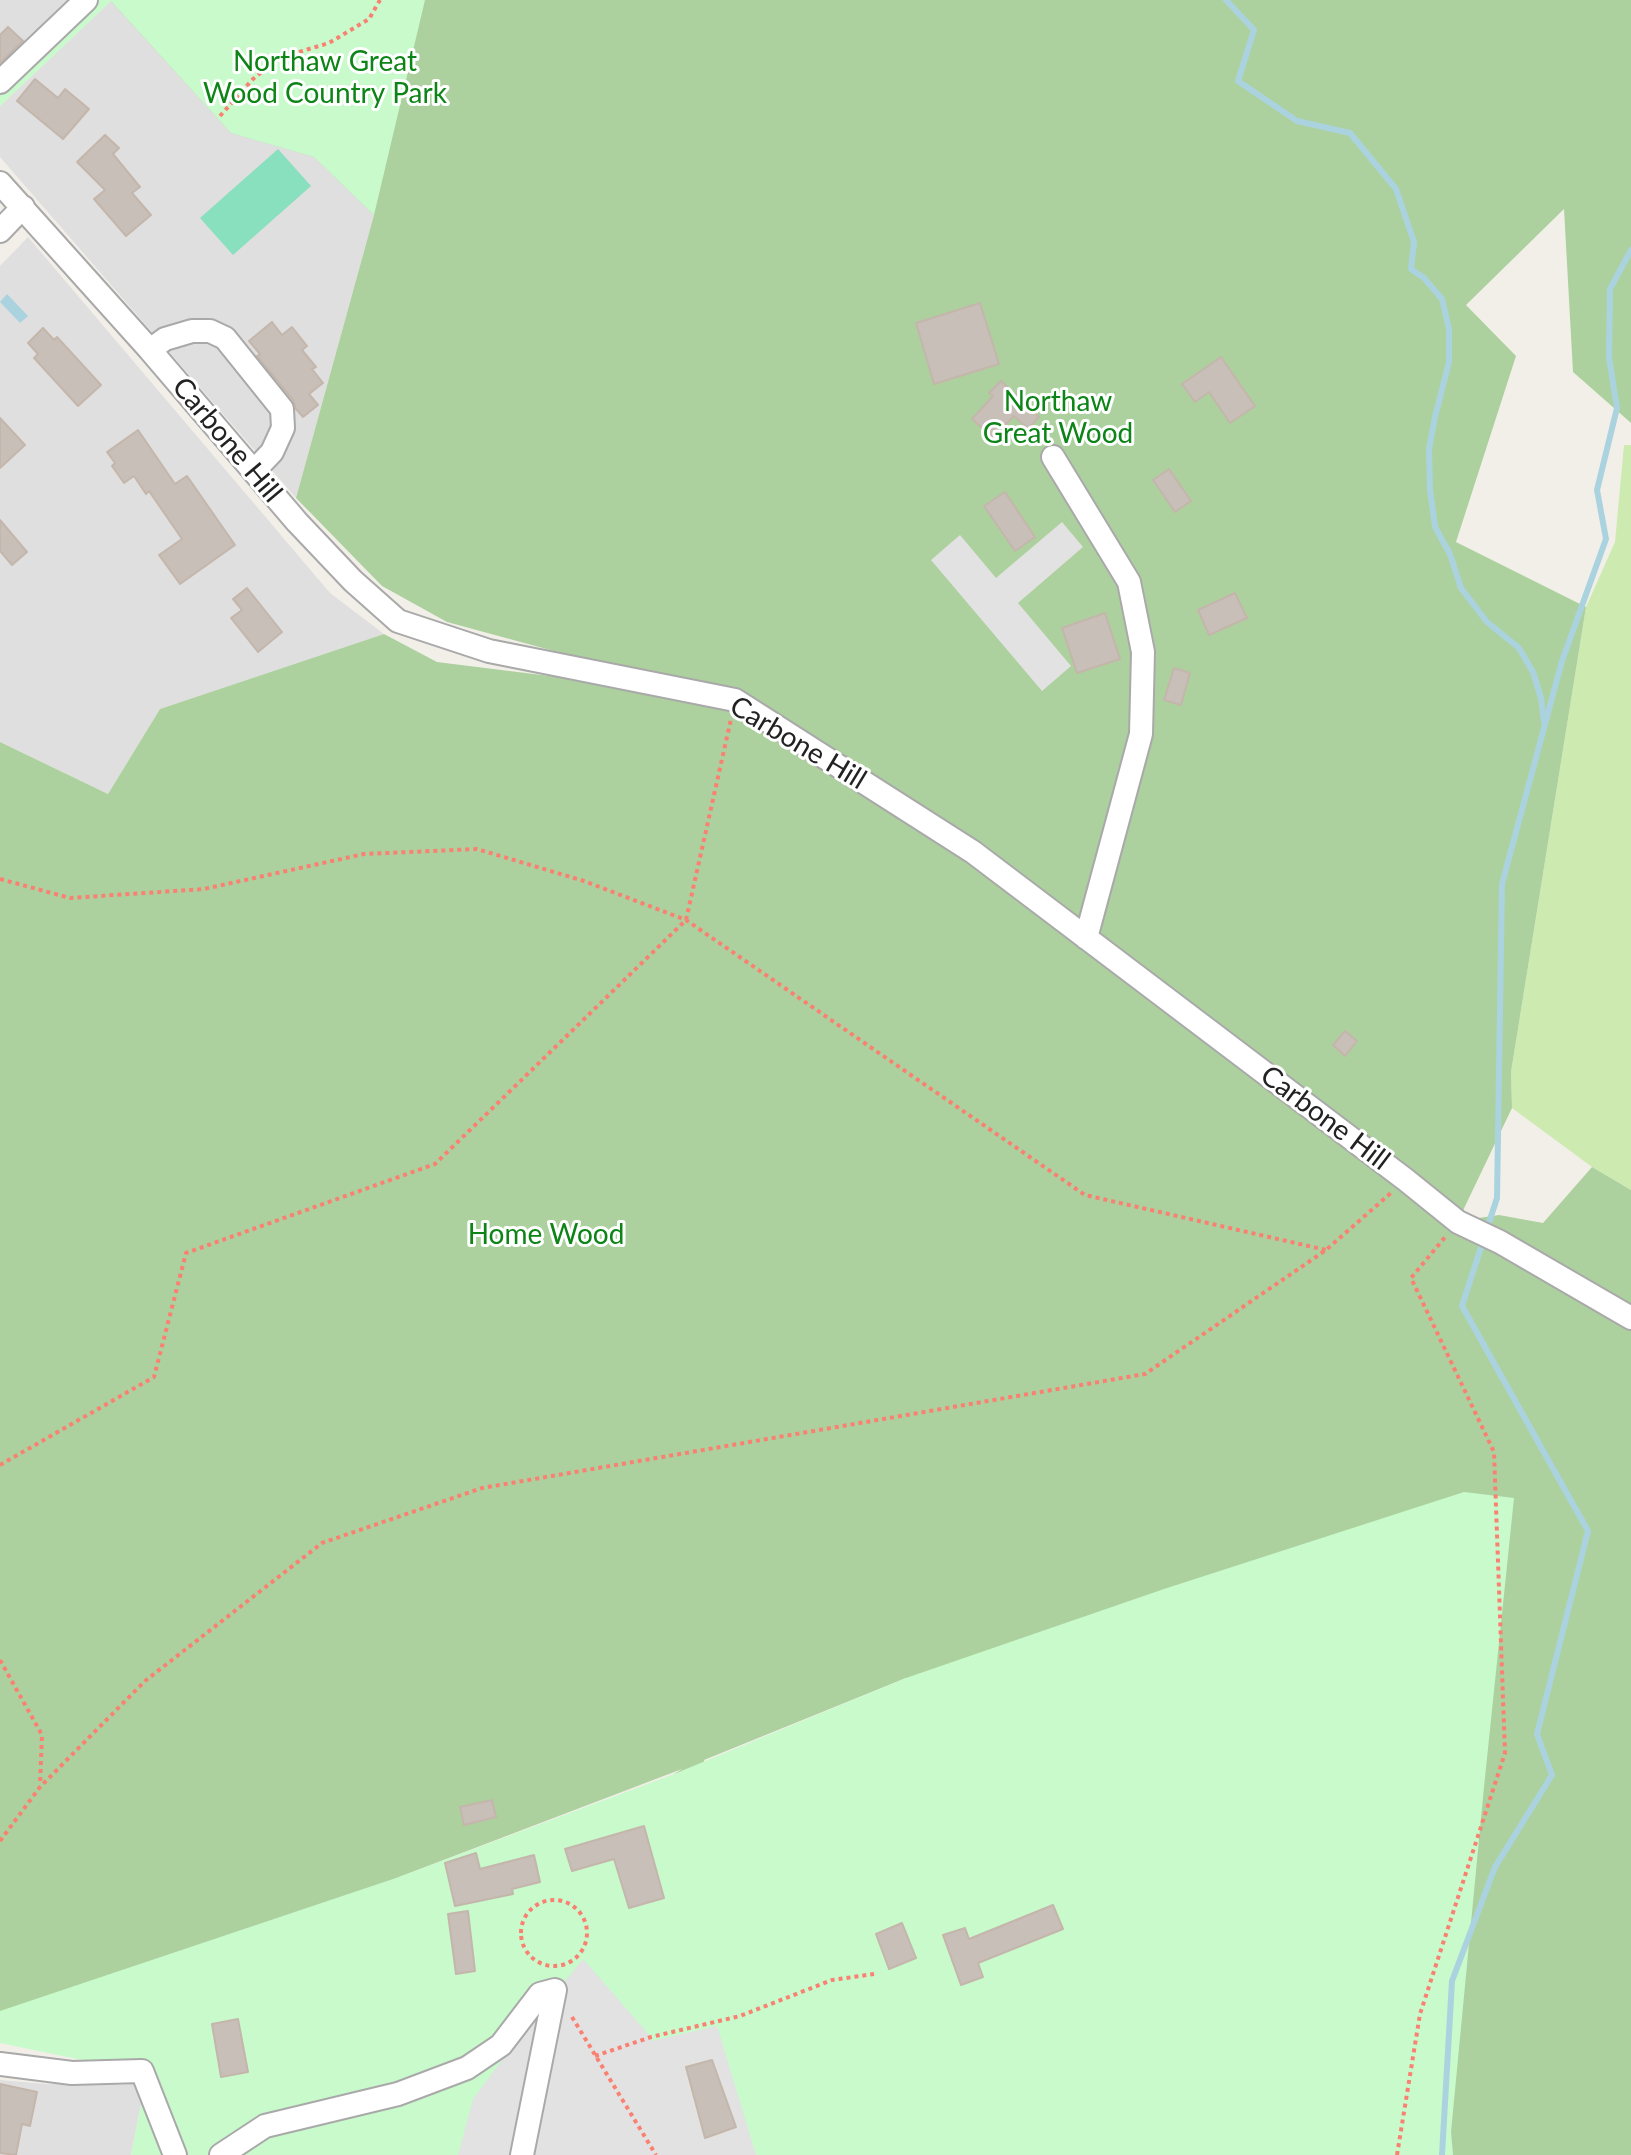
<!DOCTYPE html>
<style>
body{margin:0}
canvas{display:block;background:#f2efe9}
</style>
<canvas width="1631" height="2155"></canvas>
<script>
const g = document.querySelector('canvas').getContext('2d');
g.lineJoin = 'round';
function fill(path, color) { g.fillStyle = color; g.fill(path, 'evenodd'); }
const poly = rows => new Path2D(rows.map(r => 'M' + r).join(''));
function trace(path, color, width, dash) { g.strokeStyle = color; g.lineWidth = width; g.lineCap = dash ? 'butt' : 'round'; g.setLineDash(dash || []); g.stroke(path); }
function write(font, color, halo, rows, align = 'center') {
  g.font = font + ' Lato,sans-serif'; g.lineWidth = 6; g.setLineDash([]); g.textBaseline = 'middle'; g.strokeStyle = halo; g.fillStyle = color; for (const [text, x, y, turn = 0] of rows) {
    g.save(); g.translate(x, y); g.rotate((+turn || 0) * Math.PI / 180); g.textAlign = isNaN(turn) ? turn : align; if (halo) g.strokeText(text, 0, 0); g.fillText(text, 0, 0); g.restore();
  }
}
const residential = poly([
 [0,0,73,0,0,70],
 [111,1,231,133,314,157,374,215,296,498,0,157,0,106],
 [28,237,330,593,384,634,160,709,108,794,0,742,0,266],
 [0,2080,46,2084,145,2085,131,2155,0,2155]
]);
const grass = poly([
 [1624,445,1631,445,1631,1190,1592,1167,1512,1108,1511,1072,1586,607,1615,542]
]);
const forest = poly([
 [110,0,1631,0,1631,423,1573,372,1564,209,1466,305,1516,356,1456,542,1586,607,1511,1072,1512,1108,1458,1221,1499,1215,1543,1223,1592,1167,1631,1190,1631,2155,1265,2155,906,1678,704,1760,763,2003,674,1774,682,1769,399,1877,289,2088,0,2042,0,742,108,794,160,709,384,634,437,662,727,698,447,622,382,586,296,498,374,215,314,157,231,133]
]);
const park = poly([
 [73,0,425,0,374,215,314,157,231,133,111,1,0,106,0,70],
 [1464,1492,1514,1498,1484,1787,1451,2132,1453,2155,131,2155,145,2085,87,2061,0,2043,0,2011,399,1877,674,1774,906,1678,1164,1589]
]);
const pitch = poly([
 [278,149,311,186,233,255,200,218]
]);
const parking = poly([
 [1062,522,1083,547,1018,603,1071,666,1042,691,931,560,960,535,996,578],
 [583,1959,651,2037,652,2041,717,2026,756,2155,458,2155,473,2099,514,2044]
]);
const water = poly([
 [7,294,28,316,20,323,0,302]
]);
const stream = poly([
 [1226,0,1254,30,1238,81,1297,121,1350,133,1396,189,1414,242,1411,269,1424,278,1442,299,1449,329,1449,362,1435,417,1429,449,1430,489,1435,527,1450,554,1461,588,1487,622,1519,648,1533,672,1541,698,1544,722],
 [1442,2155,1452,1981,1495,1867,1552,1775,1537,1734,1588,1531,1462,1306,1497,1198,1502,884,1562,661,1606,539,1597,490,1617,408,1609,357,1610,289,1631,250]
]);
const building = poly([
 [8,27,23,41,0,63,0,35,8,27],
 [35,79,58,98,65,89,89,109,63,139,17,101,35,79],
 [105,135,119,148,113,154,140,187,132,193,151,215,126,236,94,199,105,190,77,162,105,135],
 [980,303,999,364,934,384,916,323,980,303],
 [272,322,282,335,292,327,307,346,302,350,316,367,312,369,323,383,309,394,318,405,303,417,296,409,293,400,257,356,260,354,249,341,272,322],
 [43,328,54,340,57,337,101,385,78,406,34,358,38,354,28,343,43,328],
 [1221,357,1255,406,1230,423,1209,392,1195,402,1182,384,1221,357],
 [1001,381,1039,417,1028,429,1014,416,993,438,972,419,993,396,989,393,1001,381],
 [0,418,25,445,0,468,0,418],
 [138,430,175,484,187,476,235,545,180,584,159,555,182,539,149,491,146,494,134,476,124,483,112,466,115,463,107,452,138,430],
 [1169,469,1191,501,1175,512,1153,480,1169,469],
 [1005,492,1035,537,1015,551,984,506,1005,492],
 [0,520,27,552,12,565,0,551,0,520],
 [247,588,282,632,258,652,231,618,242,610,233,599,247,588],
 [1235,593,1247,618,1209,635,1198,610,1235,593],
 [1105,613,1120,659,1077,673,1062,628,1105,613],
 [1174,668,1190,673,1181,705,1164,700,1174,668],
 [1345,1031,1357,1041,1345,1056,1333,1045,1345,1031],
 [492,1800,496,1817,464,1825,460,1807,492,1800],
 [644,1826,664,1898,629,1908,614,1859,572,1871,565,1849,644,1826],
 [476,1853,480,1869,534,1855,540,1882,512,1889,513,1894,455,1906,445,1863,476,1853],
 [1053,1905,1063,1929,978,1963,983,1977,961,1985,943,1935,965,1928,969,1939,1053,1905],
 [468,1911,475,1971,456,1974,448,1914,468,1911],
 [902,1923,916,1958,889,1969,876,1934,902,1923],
 [238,2019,248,2072,221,2077,212,2024,238,2019],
 [712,2060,736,2127,705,2138,686,2067,712,2060],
 [0,2084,37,2092,30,2126,22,2124,16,2155,0,2153,0,2084]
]);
const path = poly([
 [220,116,253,79,279,58,329,43,369,19,380,0],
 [0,879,70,898,204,889,364,854,477,849,584,881,686,920,1085,1195,1326,1250],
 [0,1465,154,1377,186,1253,435,1164,686,920,731,719],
 [0,1660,42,1735,40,1785],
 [0,1841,40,1787,145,1681,322,1543,482,1488,1145,1374,1326,1250,1392,1192],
 '521 1933a33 33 0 1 1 66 0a33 33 0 1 1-66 0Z',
 [572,2017,656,2155],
 [595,2056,651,2037,740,2016,832,1980,874,1974],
 [1397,2155,1420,2014,1505,1753,1494,1452,1411,1278,1446,1236]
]);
const minor = poly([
 [0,82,86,0],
 [0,183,150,350,297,522,353,581,398,621,489,651,735,700,973,852,1406,1180,1458,1222,1500,1242,1631,1318],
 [0,231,23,207],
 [150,350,165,339,192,331,210,331,225,338,282,409,283,428,272,452,254,471],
 [1053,457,1129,582,1143,652,1141,734,1086,938],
 [0,2064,72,2073,142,2071,175,2155],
 [221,2155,265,2126,398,2094,467,2068,501,2045,540,1994,555,1990,522,2155]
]);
const parkNames = [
 ["Northaw Great",325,62],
 ["Wood Country Park",325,94],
 ["Northaw",1058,402],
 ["Great Wood",1058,434],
 ["Home Wood",546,1235]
];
const streetNames = [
 ["Carbone Hill",227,440,50],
 ["Carbone Hill",798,743,31],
 ["Carbone Hill",1325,1118,37]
];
fill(residential, '#e0dfdf');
fill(grass, '#cdebb0');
fill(forest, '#add19e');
fill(park, '#c8facc');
fill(pitch, '#88e0be');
fill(parking, '#e2e2e2');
fill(water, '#aad3df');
trace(stream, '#aad3df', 6);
fill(building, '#c7bfb8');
trace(building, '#c4b6ab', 2);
trace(minor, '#a9a9a9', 26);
trace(path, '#fa8072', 4, [4, 4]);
trace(minor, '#fff', 22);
write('28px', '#0c8416', '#fff', parkNames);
write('28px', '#222', '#fff', streetNames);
</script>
